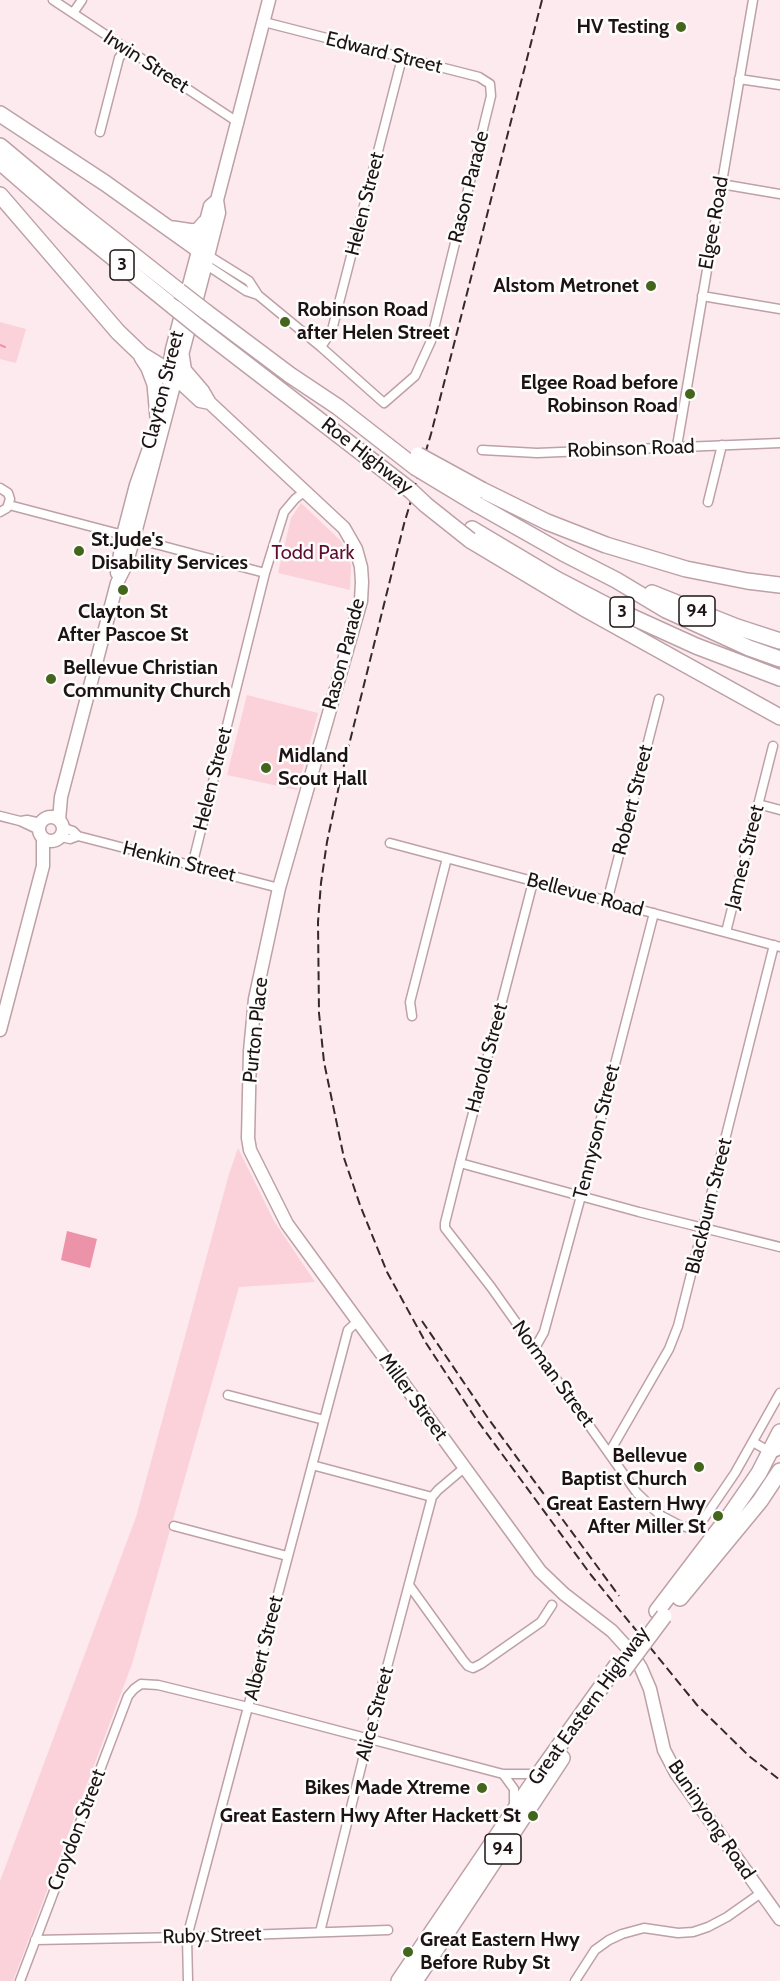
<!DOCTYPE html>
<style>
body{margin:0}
canvas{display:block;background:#fdeaee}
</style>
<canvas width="780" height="1981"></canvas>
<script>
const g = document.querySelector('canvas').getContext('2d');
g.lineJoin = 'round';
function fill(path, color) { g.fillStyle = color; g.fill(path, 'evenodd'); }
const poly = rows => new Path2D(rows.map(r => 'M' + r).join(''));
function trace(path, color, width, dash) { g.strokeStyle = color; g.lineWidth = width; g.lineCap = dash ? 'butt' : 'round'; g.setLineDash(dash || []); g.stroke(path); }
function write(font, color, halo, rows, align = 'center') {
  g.font = font + ' Cabin,sans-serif'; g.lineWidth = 5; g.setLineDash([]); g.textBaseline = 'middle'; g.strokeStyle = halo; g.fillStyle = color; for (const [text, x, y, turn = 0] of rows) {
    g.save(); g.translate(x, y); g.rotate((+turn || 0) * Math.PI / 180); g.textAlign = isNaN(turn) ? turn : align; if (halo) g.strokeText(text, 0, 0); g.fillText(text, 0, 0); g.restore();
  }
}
const green = poly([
 [0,322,26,329,16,363,0,359],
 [301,503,341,541,351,565,350,590,278,573,291,518],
 [247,695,318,713,297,790,227,775],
 [238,1148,274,1221,315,1282,239,1287,132,1664,13,1981,0,1981,0,1881,136,1517,229,1174]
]);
const water = poly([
 [67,1231,97,1239,90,1268,61,1260]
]);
const stream = poly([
 [0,345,5,347]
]);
const street = poly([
 [53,0,239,123],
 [73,13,82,0],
 [739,79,780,85],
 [100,132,119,58,126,48],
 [721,184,780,194],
 [204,253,249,281,258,295,321,347,384,403,415,376,431,341,491,96,490,84,479,77,264,22],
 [202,262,246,291,258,295],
 [702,296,780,309],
 [321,347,332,330,402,58],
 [677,446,753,0],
 [482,450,537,453,780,443],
 [0,488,8,493,10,499,7,508,0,512],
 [708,502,722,445],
 [9,505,127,536],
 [144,541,265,573],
 [758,804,780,810],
 [0,816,20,821,39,830],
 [21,821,27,820,41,823],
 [64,828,73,831,78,836,279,888],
 [61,837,70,839,78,836],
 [390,843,780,947],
 [192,866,265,573,284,512,295,499,305,491],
 [533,882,460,1163,445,1223,445,1228,491,1287,637,1493,660,1515,679,1525,689,1528,697,1526,703,1520,735,1473,780,1393],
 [607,902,659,699],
 [726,932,773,746],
 [412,1016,410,1002,447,858],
 [460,1163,639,1212,780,1247],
 [535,1348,544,1332,581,1196,654,913],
 [228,1395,324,1420],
 [753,1442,770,1452,776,1452,780,1450],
 [609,1453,669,1349,678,1326,774,945],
 [312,1465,432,1497],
 [174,1526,287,1556],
 [409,1585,463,1660,468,1666,473,1668,481,1664,541,1622,552,1605],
 [503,1774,514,1789,514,1809],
 [320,1932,368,1739,432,1497,438,1490,464,1468],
 [35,1940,187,1937,388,1930],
 [20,1981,128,1696,134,1689,141,1684,158,1685,248,1707,503,1774,538,1774],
 [188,1981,187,1937,348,1330,358,1321],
 [575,1981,595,1950,609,1940,622,1934,644,1928,678,1933,693,1932,708,1927,727,1917,761,1893]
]);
const secondary = poly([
 [182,351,185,370,203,391,210,403,344,528,356,549,361,567,362,582,361,601,279,888,255,999,250,1051,248,1138,250,1150,287,1224,540,1571,564,1594,612,1631,632,1653,641,1668,650,1689,664,1750,676,1773,780,1919],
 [171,374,200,401,210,403],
 [167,379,172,349,210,206,217,200],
 [117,573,123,535,136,485,152,440],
 '39 829a12 12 0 1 1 24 0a12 12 0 1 1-24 0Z',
 [59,820,61,797,117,583,126,565,134,537,206,264,219,213,217,200,269,0],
 [0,1030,43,866,43,839]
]);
const highway = poly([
 [0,114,105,183,199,250],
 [0,146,79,212,179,291],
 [0,162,69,222,175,308],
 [0,195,118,332,142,355,168,371],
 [173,229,193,232,199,230,205,223],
 [206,312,290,375,338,407,415,467],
 [201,329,410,490],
 [142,357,149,368,155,384,158,417],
 [482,490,547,522,606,545,686,569,747,581,780,585],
 [478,505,563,553,616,580,666,610,749,648,780,659],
 [472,529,556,579,608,606,696,646,780,678],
 [470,540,587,610,780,717],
 [652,593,737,627,780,641],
 [680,1598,760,1501,780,1471],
 [657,1611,730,1515,759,1473,780,1432],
 [399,1981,539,1774,617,1665],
 [415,1981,562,1758]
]);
const rail = poly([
 [542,0,431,434,404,524,340,781,327,842,321,883,318,922,319,1013,324,1062,344,1158,360,1205,387,1272,426,1343,474,1416,591,1575,697,1705,749,1756,780,1780],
 [422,1321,490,1421,619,1596]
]);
const highwayBridge = poly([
 [179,291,206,312],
 [175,308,201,329],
 [418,455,482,490],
 [415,467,478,505],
 [410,490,426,505,470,540],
 [623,1671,664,1616]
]);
const markers = [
 [681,27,6,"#44651c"],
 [651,286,6,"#44651c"],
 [285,322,6,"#44651c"],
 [690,394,6,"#44651c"],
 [79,551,6,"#44651c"],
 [123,590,6,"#44651c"],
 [51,679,6,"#44651c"],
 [266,768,6,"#44651c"],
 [699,1467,6,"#44651c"],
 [718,1516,6,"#44651c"],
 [482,1788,6,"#44651c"],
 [533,1816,6,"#44651c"],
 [408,1952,6,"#44651c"]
];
const shields = [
 [122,265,24],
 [697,611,36],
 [622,612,24],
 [503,1849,36]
];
const shieldNames = [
 ["3",122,265],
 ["94",697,611],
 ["3",622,612],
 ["94",503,1849]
];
const poiNames = [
 ["HV Testing",669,27],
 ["Alstom Metronet",639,286],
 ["Robinson Road",297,310,"left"],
 ["after Helen Street",297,333,"left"],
 ["Elgee Road before",678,383],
 ["Robinson Road",678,406],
 ["St.Jude's",91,540,"left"],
 ["Disability Services",91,563,"left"],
 ["Clayton St",123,612,"center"],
 ["After Pascoe St",123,635,"center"],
 ["Bellevue Christian",63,668,"left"],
 ["Community Church",63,691,"left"],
 ["Midland",278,756,"left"],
 ["Scout Hall",278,779,"left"],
 ["Bellevue",687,1456],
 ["Baptist Church",687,1479],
 ["Great Eastern Hwy",706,1504],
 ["After Miller St",706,1527],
 ["Bikes Made Xtreme",470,1788],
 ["Great Eastern Hwy After Hackett St",521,1816],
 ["Great Eastern Hwy",420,1940,"left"],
 ["Before Ruby St",420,1963,"left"]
];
const streetNames = [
 ["Edward Street",384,53,14],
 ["Irwin Street",146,62,33],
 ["Rason Parade",469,187,-76],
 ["Helen Street",365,204,-76],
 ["Elgee Road",714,223,-80],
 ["Clayton Street",163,390,-76],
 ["Robinson Road",631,449,-2],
 ["Roe Highway",367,456,38],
 ["Rason Parade",344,654,-75],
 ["Helen Street",213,779,-76],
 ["Robert Street",633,800,-76],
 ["James Street",745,857,-76],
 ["Henkin Street",179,862,14],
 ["Bellevue Road",585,895,15],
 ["Purton Place",256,1030,-84],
 ["Harold Street",487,1058,-75],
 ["Tennyson Street",597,1132,-76],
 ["Blackburn Street",709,1206,-76],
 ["Norman Street",553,1374,54],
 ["Miller Street",413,1397,54],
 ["Albert Street",264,1648,-76],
 ["Great Eastern Highway",589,1706,-54],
 ["Alice Street",375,1714,-75],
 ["Buninyong Road",711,1820,56],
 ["Croydon Street",77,1830,-69],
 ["Ruby Street",212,1936,-2]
];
const parkNames = [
 ["Todd Park",313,553]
];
fill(green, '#fbd1da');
fill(water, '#ec92a9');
trace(stream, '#ec92a9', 2);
trace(street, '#bda1a7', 11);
trace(secondary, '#bda1a7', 15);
trace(highway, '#bda1a7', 18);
trace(street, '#fff', 8);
trace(secondary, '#fff', 12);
trace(highway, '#fff', 15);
trace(rail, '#34292c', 2, [9, 4.5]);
trace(highwayBridge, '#bda1a7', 18, []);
trace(highwayBridge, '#fff', 15);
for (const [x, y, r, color] of markers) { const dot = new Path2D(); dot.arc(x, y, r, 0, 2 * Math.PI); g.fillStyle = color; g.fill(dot); trace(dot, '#fdfdfd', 2); }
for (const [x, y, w] of shields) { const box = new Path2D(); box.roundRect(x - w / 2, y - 15, w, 30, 4.5); g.fillStyle = '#fdfdfd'; g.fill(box); trace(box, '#1d1315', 1.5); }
write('bold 18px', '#1d1315', null, shieldNames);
write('bold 20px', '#1d1315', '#fdfdfd', poiNames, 'right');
write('20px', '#1d1315', '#fdfdfd', streetNames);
write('20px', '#5e0e2d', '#fdfdfd', parkNames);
</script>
